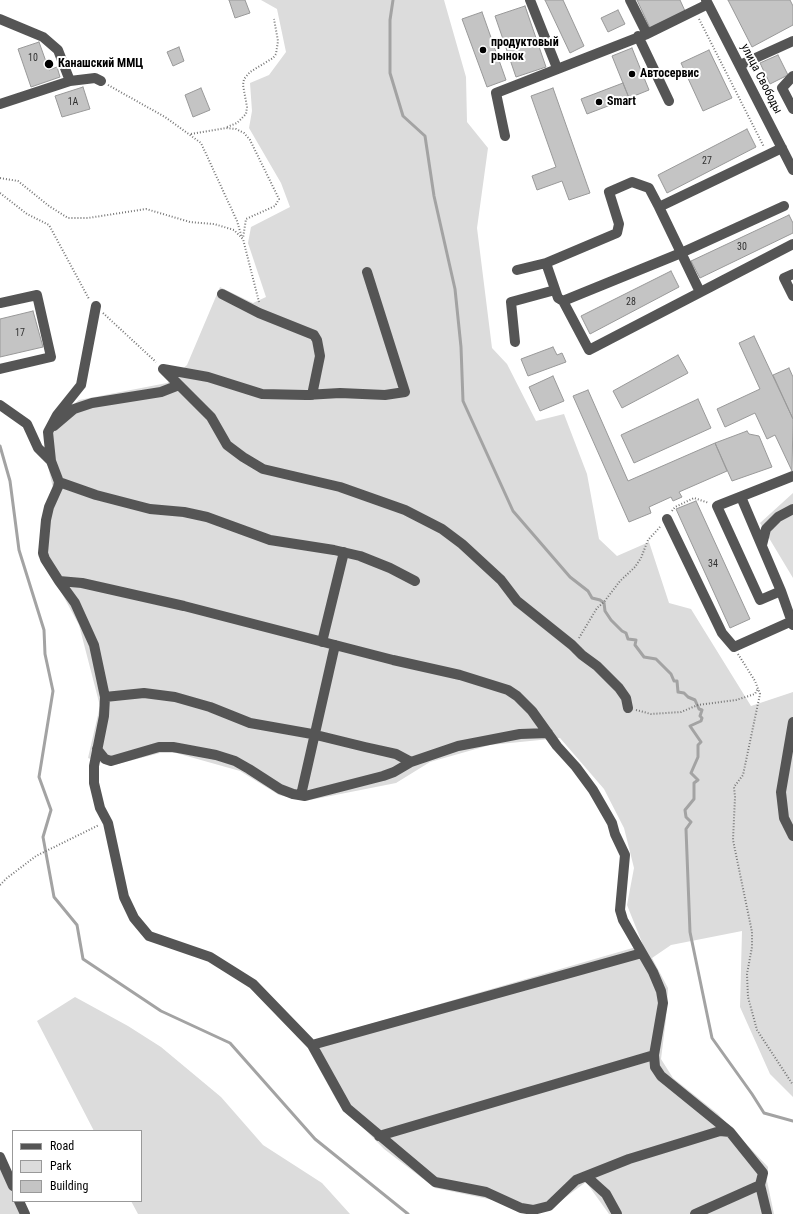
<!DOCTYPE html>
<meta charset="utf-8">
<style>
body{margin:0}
#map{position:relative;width:793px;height:1214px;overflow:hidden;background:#fff;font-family:"Roboto Condensed",sans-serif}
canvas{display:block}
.legend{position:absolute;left:12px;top:1130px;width:130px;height:72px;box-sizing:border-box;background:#fff;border:1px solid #999;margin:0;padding:5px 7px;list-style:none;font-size:12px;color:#000}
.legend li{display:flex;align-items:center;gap:8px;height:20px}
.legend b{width:20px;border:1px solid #999}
</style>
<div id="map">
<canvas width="793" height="1214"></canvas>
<ul class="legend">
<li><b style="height:5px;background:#555"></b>Road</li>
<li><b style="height:11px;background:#dcdcdc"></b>Park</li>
<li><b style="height:11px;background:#c4c4c4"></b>Building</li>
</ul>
</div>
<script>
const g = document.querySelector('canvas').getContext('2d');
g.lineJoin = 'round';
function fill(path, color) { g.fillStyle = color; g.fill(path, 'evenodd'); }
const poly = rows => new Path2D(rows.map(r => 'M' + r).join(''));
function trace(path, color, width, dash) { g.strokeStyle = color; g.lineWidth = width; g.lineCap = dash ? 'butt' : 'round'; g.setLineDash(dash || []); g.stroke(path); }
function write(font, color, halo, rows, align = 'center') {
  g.font = font + ' "Roboto Condensed",sans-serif'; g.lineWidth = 4; g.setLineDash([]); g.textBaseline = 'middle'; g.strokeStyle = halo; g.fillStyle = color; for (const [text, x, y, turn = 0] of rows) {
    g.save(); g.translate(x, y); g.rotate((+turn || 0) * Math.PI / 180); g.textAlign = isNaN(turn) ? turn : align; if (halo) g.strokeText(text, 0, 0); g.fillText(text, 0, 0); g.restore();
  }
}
const green = poly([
 [261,0,444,0,466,77,467,122,488,148,477,228,492,348,507,364,536,421,564,414,587,474,599,539,617,556,649,542,669,603,691,609,751,706,793,692,793,1097,770,1074,740,1007,742,931,671,945,652,958,668,988,666,1019,661,1059,673,1078,718,1114,768,1167,767,1181,774,1214,609,1214,586,1182,551,1208,498,1201,435,1188,384,1149,337,1101,305,1043,643,945,627,905,634,868,624,828,604,789,560,738,490,745,430,762,396,783,305,801,279,795,240,771,176,753,160,753,110,766,88,758,100,706,79,625,53,577,38,556,42,524,53,488,47,462,47,425,79,400,167,383,187,365,220,287,253,303,266,297,248,243,251,227,290,207,281,183,249,128,252,111,250,83,269,75,286,52,277,9],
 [793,493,793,578,760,523],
 [75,997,128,1026,161,1047,221,1097,263,1145,322,1183,350,1214,138,1214,131,1201,141,1201,141,1131,94,1131,37,1021],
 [0,1159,13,1190,13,1201,18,1201,23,1214,0,1214]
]);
const stream = poly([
 [393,0,390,20,390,73,403,116,425,136,434,196,455,289,461,347,463,401,513,511,570,577,588,591,592,598,600,600,604,603,605,611,611,620,622,631,626,633,628,639,636,640,635,645,644,657,656,659,671,674,674,681,677,681,678,692,684,693,688,697,695,700,699,709,702,710,700,716,702,718,701,721,690,726,701,742,698,745,698,757,691,773,698,780,694,783,694,799,685,810,686,817,691,822,686,829,690,932,712,1038,752,1094,764,1113,793,1121],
 [0,446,10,481,19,550,44,630,45,654,53,691,39,777,51,810,43,837,54,897,77,925,83,959,161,1011,230,1043,315,1139,408,1214]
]);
const building = poly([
 [229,0,245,0,250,13,235,18,229,0],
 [545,0,563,0,584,46,570,53,545,0],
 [637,0,680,0,685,11,650,28,637,0],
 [728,0,790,0,793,6,793,25,752,47,728,0],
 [525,6,546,67,516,77,495,16,525,6],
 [618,10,625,24,608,32,601,18,618,10],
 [482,12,506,80,487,87,462,19,482,12],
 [39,42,49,70,57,67,60,77,31,87,18,49,39,42],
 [179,47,184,61,173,66,167,52,179,47],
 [632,48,649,90,629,98,612,56,632,48],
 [709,50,732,98,703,111,681,63,709,50],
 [778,55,788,75,770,84,760,63,778,55],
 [623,83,629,98,587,114,581,99,623,83],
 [83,87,90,109,62,117,55,96,83,87],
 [201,88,210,110,193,117,185,95,201,88],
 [553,88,590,193,569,200,562,181,537,190,532,176,556,167,531,96,553,88],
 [747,129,756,147,667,193,658,175,747,129],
 [789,215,793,223,793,233,700,278,691,261,789,215],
 [671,271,679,287,590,334,581,316,671,271],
 [33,311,43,347,0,357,0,319,33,311],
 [754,336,793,419,792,471,775,435,767,439,755,413,725,427,717,409,760,389,739,343,754,336],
 [553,347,557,355,562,353,566,362,528,376,521,359,553,347],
 [678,355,688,373,622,408,613,391,678,355],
 [789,368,793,377,793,419,773,375,789,368],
 [553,376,564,401,540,411,529,387,553,376],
 [588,390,628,481,715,443,727,471,679,492,682,497,673,501,671,497,649,507,651,513,629,522,573,396,588,390],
 [698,399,711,428,634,463,621,435,698,399],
 [747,431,749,434,759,436,772,467,732,481,715,443,747,431],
 [696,501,750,619,730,628,676,509,696,501]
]);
const path = poly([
 [699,19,764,147],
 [108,85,165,117,201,143,237,221,242,238],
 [227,127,237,123,246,114,247,107,243,85,244,79,250,72,273,58,276,54,278,41,274,19],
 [191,134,226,128,236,129,244,133,250,140,279,199,275,206,246,219,243,238],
 [0,178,18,181,49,206,68,218,88,218,146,209,190,222,214,224,234,230,243,239,259,302],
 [0,193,27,214,49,225,89,299],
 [103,313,156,362],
 [672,511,675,507,694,498,709,503],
 [579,638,597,608,604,602,620,581,635,567,641,558,648,540,660,527],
 [738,654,755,681,760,694,743,775,734,787,735,797,733,840,752,932,752,947,747,974,748,997,757,1030,793,1085],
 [636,710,651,714,681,712,698,705,736,700,755,694,758,688],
 [0,885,7,878,36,856,99,825]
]);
const minor = poly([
 [530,0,557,68],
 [630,0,647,34,708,4],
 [706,0,793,170],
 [0,19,43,37,58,50,70,81,0,104],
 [638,36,669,101],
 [740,65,793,41],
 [793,76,782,88,793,109],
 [70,81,95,78,101,81],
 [505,136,496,93,647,34],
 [659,207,649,188,632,182,609,192,619,224,617,233,546,263,558,298,563,301,589,350,793,244],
 [517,270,546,263],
 [793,274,784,278,793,296],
 [700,292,659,207,782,148],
 [222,294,259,313,314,335,317,340,320,356,312,395],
 [563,301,681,253,784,206],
 [0,303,37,295,51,357,0,369],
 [96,306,81,385,57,415,48,432,51,461,59,482,58,487,49,507,46,520,43,553,45,559,59,581,82,583,184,606,393,660,460,675,508,690,517,696,532,711,557,746,576,767,593,790,612,823,615,834,625,855,620,910,623,920,653,972,661,991,663,1003,654,1055,655,1067,661,1076,730,1132],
 [515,342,511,302,555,290],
 [163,369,211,417,227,445,243,457,263,469,340,487,405,510,442,529,462,544,501,580,517,601,572,645,582,655,597,666,619,688,626,698,628,708],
 [163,369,208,377,262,394,306,395,340,393,385,395,405,392,367,272],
 [0,405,27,424,38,448,51,461],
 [54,426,74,409,92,403,161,392,179,385],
 [59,482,96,495,150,509,184,512,207,517,270,540,334,550,360,556,390,568,415,581],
 [741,497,781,591,760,600,717,506,793,476],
 [667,519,722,633,734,647,792,621],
 [762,545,766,529,778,517,793,509],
 [59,581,75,603,94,645,105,697,144,693,175,697,210,707,250,723,312,734,365,747,396,754,411,762],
 [781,591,793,625],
 [322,642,344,552],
 [105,697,104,716,94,766,94,783,100,808,108,823,124,897,134,918,149,936,210,957,253,984,312,1045,347,1108,435,1182,486,1192,521,1208,533,1210,549,1206,576,1180,629,1159,720,1131,730,1132,763,1173,760,1185,767,1214],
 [793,722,781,792,784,818,793,836],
 [97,749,105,759,111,761,159,747,173,747,216,755,235,761,249,769,280,789,293,794,305,796,383,776,394,772,411,762,458,746,520,734,548,733],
 [301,795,335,645],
 [312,1045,642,953],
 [379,1136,654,1055],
 [0,1157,13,1186],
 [586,1176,606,1194,617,1214],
 [19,1201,25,1214],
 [695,1214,760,1185]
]);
const markers = [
 [483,50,4,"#000"],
 [49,64,5,"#000"],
 [632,74,4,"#000"],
 [599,102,4,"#000"]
];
const numberNames = [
 ["10",33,58],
 ["1А",73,102],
 ["27",707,161],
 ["30",742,247],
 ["28",631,302],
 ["17",20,333],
 ["34",713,564]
];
const poiNames = [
 ["продуктовый",491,43],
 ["рынок",491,57],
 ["Канашский ММЦ",58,64],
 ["Автосервис",640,74],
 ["Smart",607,102]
];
const streetNames = [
 ["улица Свободы",761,79,63]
];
fill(green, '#dcdcdc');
trace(stream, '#a3a3a3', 3);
fill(building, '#c4c4c4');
trace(building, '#999', 1);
trace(path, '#777', 2, [1, 2]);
trace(minor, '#555', 10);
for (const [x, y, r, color] of markers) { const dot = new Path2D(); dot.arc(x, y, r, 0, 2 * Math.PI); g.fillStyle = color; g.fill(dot); trace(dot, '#fff', 1.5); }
write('10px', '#313131', null, numberNames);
write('bold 12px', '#000', '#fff', poiNames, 'left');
write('12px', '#000', '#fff', streetNames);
</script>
